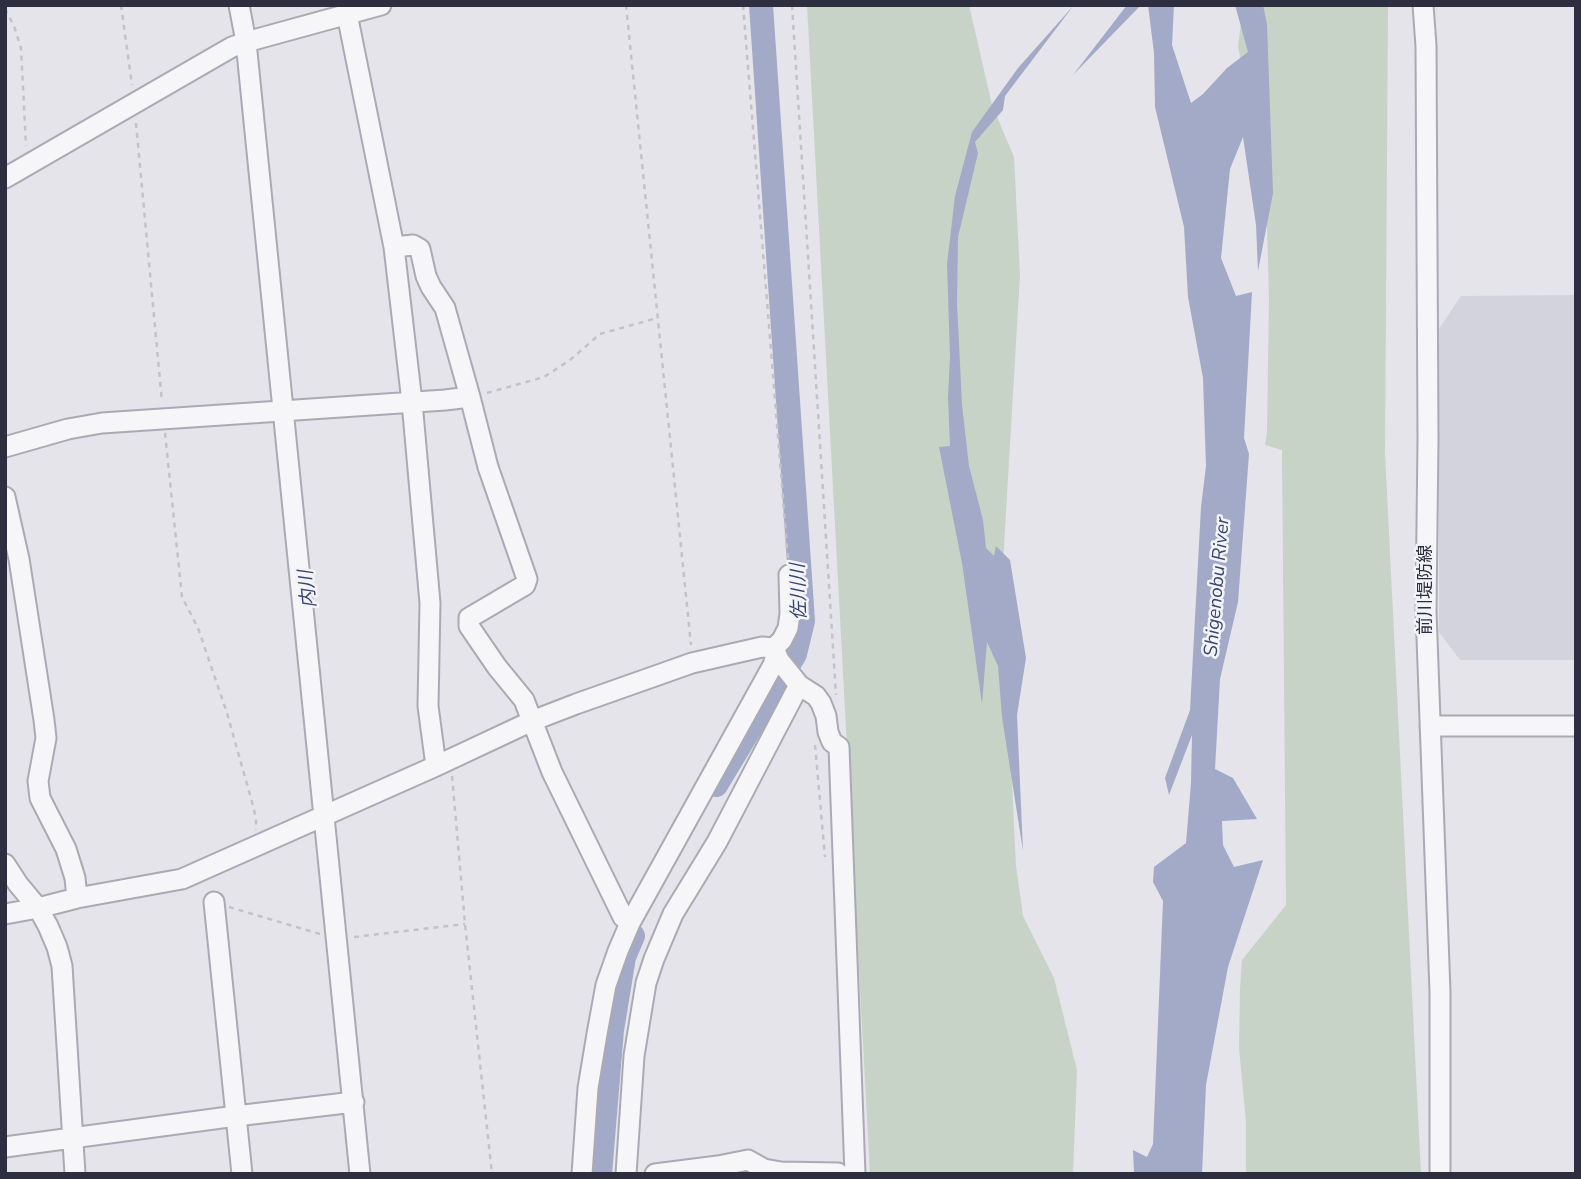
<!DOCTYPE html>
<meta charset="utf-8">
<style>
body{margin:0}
#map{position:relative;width:1581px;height:1179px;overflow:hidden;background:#e4e4ea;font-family:"Nunito Sans",sans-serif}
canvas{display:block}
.frame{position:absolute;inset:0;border:7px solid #2d2f41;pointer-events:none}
</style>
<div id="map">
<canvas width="1581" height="1179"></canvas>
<div class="frame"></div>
</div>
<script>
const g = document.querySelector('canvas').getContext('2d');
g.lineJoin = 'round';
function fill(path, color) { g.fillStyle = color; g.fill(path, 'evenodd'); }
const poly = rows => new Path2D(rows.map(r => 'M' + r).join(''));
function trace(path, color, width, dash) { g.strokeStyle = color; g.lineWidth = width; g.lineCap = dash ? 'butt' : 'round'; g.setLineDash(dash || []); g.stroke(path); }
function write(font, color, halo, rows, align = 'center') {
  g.font = font + ' "Nunito Sans","Noto Sans JP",sans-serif'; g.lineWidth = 5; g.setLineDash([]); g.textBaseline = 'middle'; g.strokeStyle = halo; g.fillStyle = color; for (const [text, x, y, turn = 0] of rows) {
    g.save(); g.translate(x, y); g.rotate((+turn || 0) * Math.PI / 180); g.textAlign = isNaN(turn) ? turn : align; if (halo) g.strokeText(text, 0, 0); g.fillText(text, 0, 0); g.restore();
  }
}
const built = poly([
 [1576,295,1576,660,1460,660,1439,632,1439,329,1461,296]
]);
const green = poly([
 [807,5,969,5,992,105,1014,157,1020,275,1002,579,1016,866,1023,916,1054,978,1077,1070,1073,1174,870,1174],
 [1247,5,1388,5,1385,453,1421,1174,1246,1174,1246,1122,1239,1048,1240,989,1242,960,1286,905,1282,450,1265,445,1267,432,1269,298,1267,225,1249,106,1238,46,1242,17]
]);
const water = poly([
 [1074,5,1005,96,1003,110,975,142,978,153,958,237,957,303,962,405,969,466,983,520,986,548,994,556,996,546,1010,560,1026,658,1017,715,1023,851,1002,717,998,666,987,642,982,704,962,563,939,447,950,446,948,398,950,357,947,264,955,196,972,132,1018,68],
 [1127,5,1141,5,1073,75],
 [1148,5,1174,5,1172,45,1191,103,1203,94,1227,68,1248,52,1235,5,1263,5,1267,24,1273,193,1258,271,1256,225,1243,137,1230,169,1221,258,1236,296,1252,292,1244,438,1249,454,1238,602,1220,679,1215,769,1233,778,1257,819,1222,821,1223,845,1234,867,1263,860,1228,967,1206,1085,1202,1174,1134,1174,1133,1150,1147,1157,1153,1144,1163,901,1153,882,1154,867,1186,843,1191,783,1192,735,1169,795,1165,778,1190,710,1201,507,1206,466,1203,378,1188,297,1184,227,1155,107,1154,53]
]);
const river = poly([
 [716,785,795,654,803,621,761,5],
 [600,1174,612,1030,624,957,633,936]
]);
const path = poly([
 [121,5,132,85],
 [626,5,691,645],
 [743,5,788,560],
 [792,5,836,695],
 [5,9,14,26,21,48,26,146],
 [136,123,162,402],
 [487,393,544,377,570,360,600,334,657,318],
 [165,433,182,597,198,628,227,713,252,802,256,818,256,830],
 [815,745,825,857],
 [452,776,465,924,492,1174],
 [229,907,320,934],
 [354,937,465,924]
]);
const minor = poly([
 [239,5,246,42,360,1174],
 [1423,5,1426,46,1428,439,1426,611,1440,992,1440,1174],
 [347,14,394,247,412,402,430,603,428,706,436,766],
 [5,178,232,47,246,42,381,5],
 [394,247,413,245,420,249,426,276,431,287,445,308,470,397,488,467,527,579,525,585,469,618,469,626,497,667,524,700,552,772,623,917,630,923],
 [5,447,68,429,102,423,445,400,470,397],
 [5,497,19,559,44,720,46,738,38,781,40,798,66,849,75,878,77,898],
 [799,685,816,696,821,703,826,716,828,732,832,742,839,747,855,1174],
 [1430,726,1576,726],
 [5,864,18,884,38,908,48,926,57,947,62,966,75,1174],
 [214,902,242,1174],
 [5,914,38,908,77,898,182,879,436,766,532,721,576,704,692,663,762,647,774,648,782,640,788,628,790,614,789,575],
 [5,1147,236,1116,354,1102],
 [582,1174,588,1088,597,1034,606,985,618,951,630,923,773,665,776,655],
 [626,1174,634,1056,646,983,654,959,673,914,717,842,799,685,779,660,774,648],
 [655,1174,718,1166,748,1160,764,1169,781,1172,838,1173]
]);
const streetNames = [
 ["前川堤防線",1427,590,-90]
];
const waterNames = [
 ["Shigenobu River",1218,587,-85],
 ["内川",309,589,-96],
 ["佐川川",800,592,-92]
];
fill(built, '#d2d3dc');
fill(green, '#c6d3c6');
fill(water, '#a2aac7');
trace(river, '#a2aac7', 24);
trace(minor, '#a9aab4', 23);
trace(path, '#c2c2c9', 2.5, [5, 5]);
trace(minor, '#f6f6f9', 19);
write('18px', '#2d2f41', '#f3f4f8', streetNames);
write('italic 19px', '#3a4472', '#f3f4f8', waterNames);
</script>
